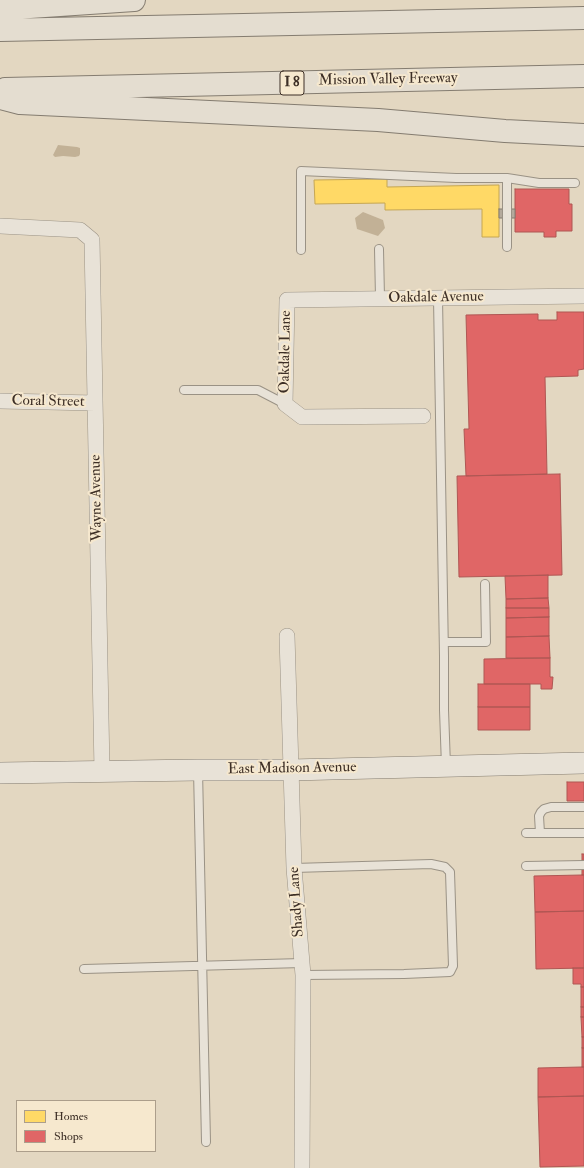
<!DOCTYPE html>
<style>
body{margin:0}
#map{position:relative;width:584px;height:1168px;overflow:hidden;background:#e3d7c1;font-family:"IM FELL Double Pica",serif}
canvas{display:block}
.legend{position:absolute;left:16px;top:1100px;width:140px;height:52px;box-sizing:border-box;background:#f6e8ce;border:1px solid #ac9e8b;margin:0;padding:5px 7px;list-style:none;font-size:12px;color:#3d2f26}
.legend li{display:flex;align-items:center;gap:8px;height:20px}
.legend b{width:20px;border:1px solid #ac9e8b}
</style>
<div id="map">
<canvas width="584" height="1168"></canvas>
<ul class="legend">
<li><b style="height:11px;background:#ffd966"></b>Homes</li>
<li><b style="height:11px;background:#e06666"></b>Shops</li>
</ul>
</div>
<script>
const g = document.querySelector('canvas').getContext('2d');
g.lineJoin = 'round';
function fill(path, color) { g.fillStyle = color; g.fill(path, 'evenodd'); }
const poly = rows => new Path2D(rows.map(r => 'M' + r).join(''));
function trace(path, color, width, dash) { g.strokeStyle = color; g.lineWidth = width; g.lineCap = dash ? 'butt' : 'round'; g.setLineDash(dash || []); g.stroke(path); }
function write(font, color, halo, rows, align = 'center') {
  g.font = font + ' "IM FELL Double Pica",serif'; g.lineWidth = 4; g.setLineDash([]); g.textBaseline = 'middle'; g.strokeStyle = halo; g.fillStyle = color; for (const [text, x, y, turn = 0] of rows) {
    g.save(); g.translate(x, y); g.rotate((+turn || 0) * Math.PI / 180); g.textAlign = isNaN(turn) ? turn : align; if (halo) g.strokeText(text, 0, 0); g.fillText(text, 0, 0); g.restore();
  }
}
const water = poly([
 [58,145,77,147,80,148,80,154,79,156,75,157,63,156,55,157,53,155],
 [363,212,383,220,385,228,378,236,357,229,355,218]
]);
const homes = poly([
 [387,179,387,187,499,185,499,237,482,237,482,209,385,210,385,203,315,204,314,180,387,179]
]);
const shops = poly([
 [515,189,569,189,569,204,572,204,572,231,556,231,556,237,544,237,544,232,515,232,515,189],
 [557,312,584,312,584,369,578,370,578,376,545,377,547,474,466,476,464,429,469,429,466,315,538,314,538,320,557,320,557,312],
 [560,474,562,575,459,577,457,476,560,474],
 [548,575,548,598,506,599,505,576,548,575],
 [548,598,549,608,506,608,506,599,548,598],
 [506,608,549,608,549,617,506,618,506,608],
 [549,617,549,636,506,637,506,618,549,617],
 [549,636,550,658,506,658,506,637,549,636],
 [550,658,550,677,553,677,552,689,541,689,541,684,484,684,484,659,550,658],
 [478,684,530,684,530,707,478,707,478,684],
 [478,707,530,707,530,730,478,730,478,707],
 [567,782,584,782,584,801,567,801,567,782],
 [582,854,584,854,584,875,582,875,582,854],
 [582,875,584,875,584,911,535,912,534,876,582,875],
 [584,911,584,968,536,969,535,912,584,911],
 [573,968,584,968,584,987,581,987,581,984,573,984,573,968],
 [581,987,584,987,584,1007,581,1007,581,987],
 [581,1007,584,1007,584,1017,581,1017,581,1007],
 [581,1017,584,1017,584,1037,582,1037,581,1017],
 [582,1037,584,1037,584,1048,582,1048,582,1037],
 [582,1048,584,1048,584,1067,582,1067,582,1048],
 [582,1067,584,1067,584,1096,538,1097,538,1068,582,1067],
 [584,1096,584,1166,540,1167,538,1097,584,1096]
]);
const building = poly([
 [499,209,515,209,515,218,499,218,499,209]
]);
const lane = poly([
 [507,178,507,247],
 [379,249,380,298],
 [301,250,301,171,456,178,507,178,539,183,575,183],
 [438,298,444,656,444,710,446,766],
 [184,390,258,390,285,404],
 [444,642,486,642,485,584],
 [198,770,206,1142],
 [526,833,584,833],
 [540,833,539,816,541,812,544,809,551,807,584,807],
 [526,866,584,865],
 [294,868,431,864,445,867,450,872,453,966,450,972,404,974,303,975],
 [84,969,302,963]
]);
const street = poly([
 [0,226,80,230,92,240,102,771],
 [0,401,95,403],
 [423,416,302,417,285,404,287,300,584,296],
 [287,636,294,868,303,975,302,1168]
]);
const secondary = poly([
 [0,773,198,770,290,770,584,763]
]);
const highway = poly([
 [0,9,134,0],
 [0,30,584,18],
 [5,89,584,76],
 [0,98,20,103,378,120,505,131,584,135]
]);
const shields = [
 [292,83,24]
];
const shieldNames = [
 ["I 8",292,83]
];
const streetNames = [
 ["Mission Valley Freeway",388,80,-1],
 ["Oakdale Avenue",436,298,-1],
 ["Oakdale Lane",286,352,-89],
 ["Coral Street",48,402,1],
 ["Wayne Avenue",97,498,-91],
 ["East Madison Avenue",292,769,-1],
 ["Shady Lane",297,902,-94]
];
fill(water, '#c2b196');
fill(homes, '#ffd966');
trace(homes, '#c5a653', 1);
fill(shops, '#e06666');
trace(shops, '#af5653', 1);
fill(building, '#b4aa9c');
trace(building, '#847c70', 1);
trace(lane, '#9a9285', 10);
trace(street, '#9a9285', 16);
trace(secondary, '#847c70', 22);
trace(highway, '#847c70', 24);
trace(lane, '#e8e2d7', 8);
trace(street, '#e8e2d7', 15);
trace(secondary, '#e8e2d7', 21);
trace(highway, '#e4ddd0', 22);
for (const [x, y, w] of shields) { const box = new Path2D(); box.roundRect(x - w / 2, y - 12, w, 24, 3); g.fillStyle = '#f6e8ce'; g.fill(box); trace(box, '#3d2f26', 1); }
write('bold 14px', '#3d2f26', null, shieldNames);
write('15px', '#3d2f26', '#f6e8ce', streetNames);
</script>
